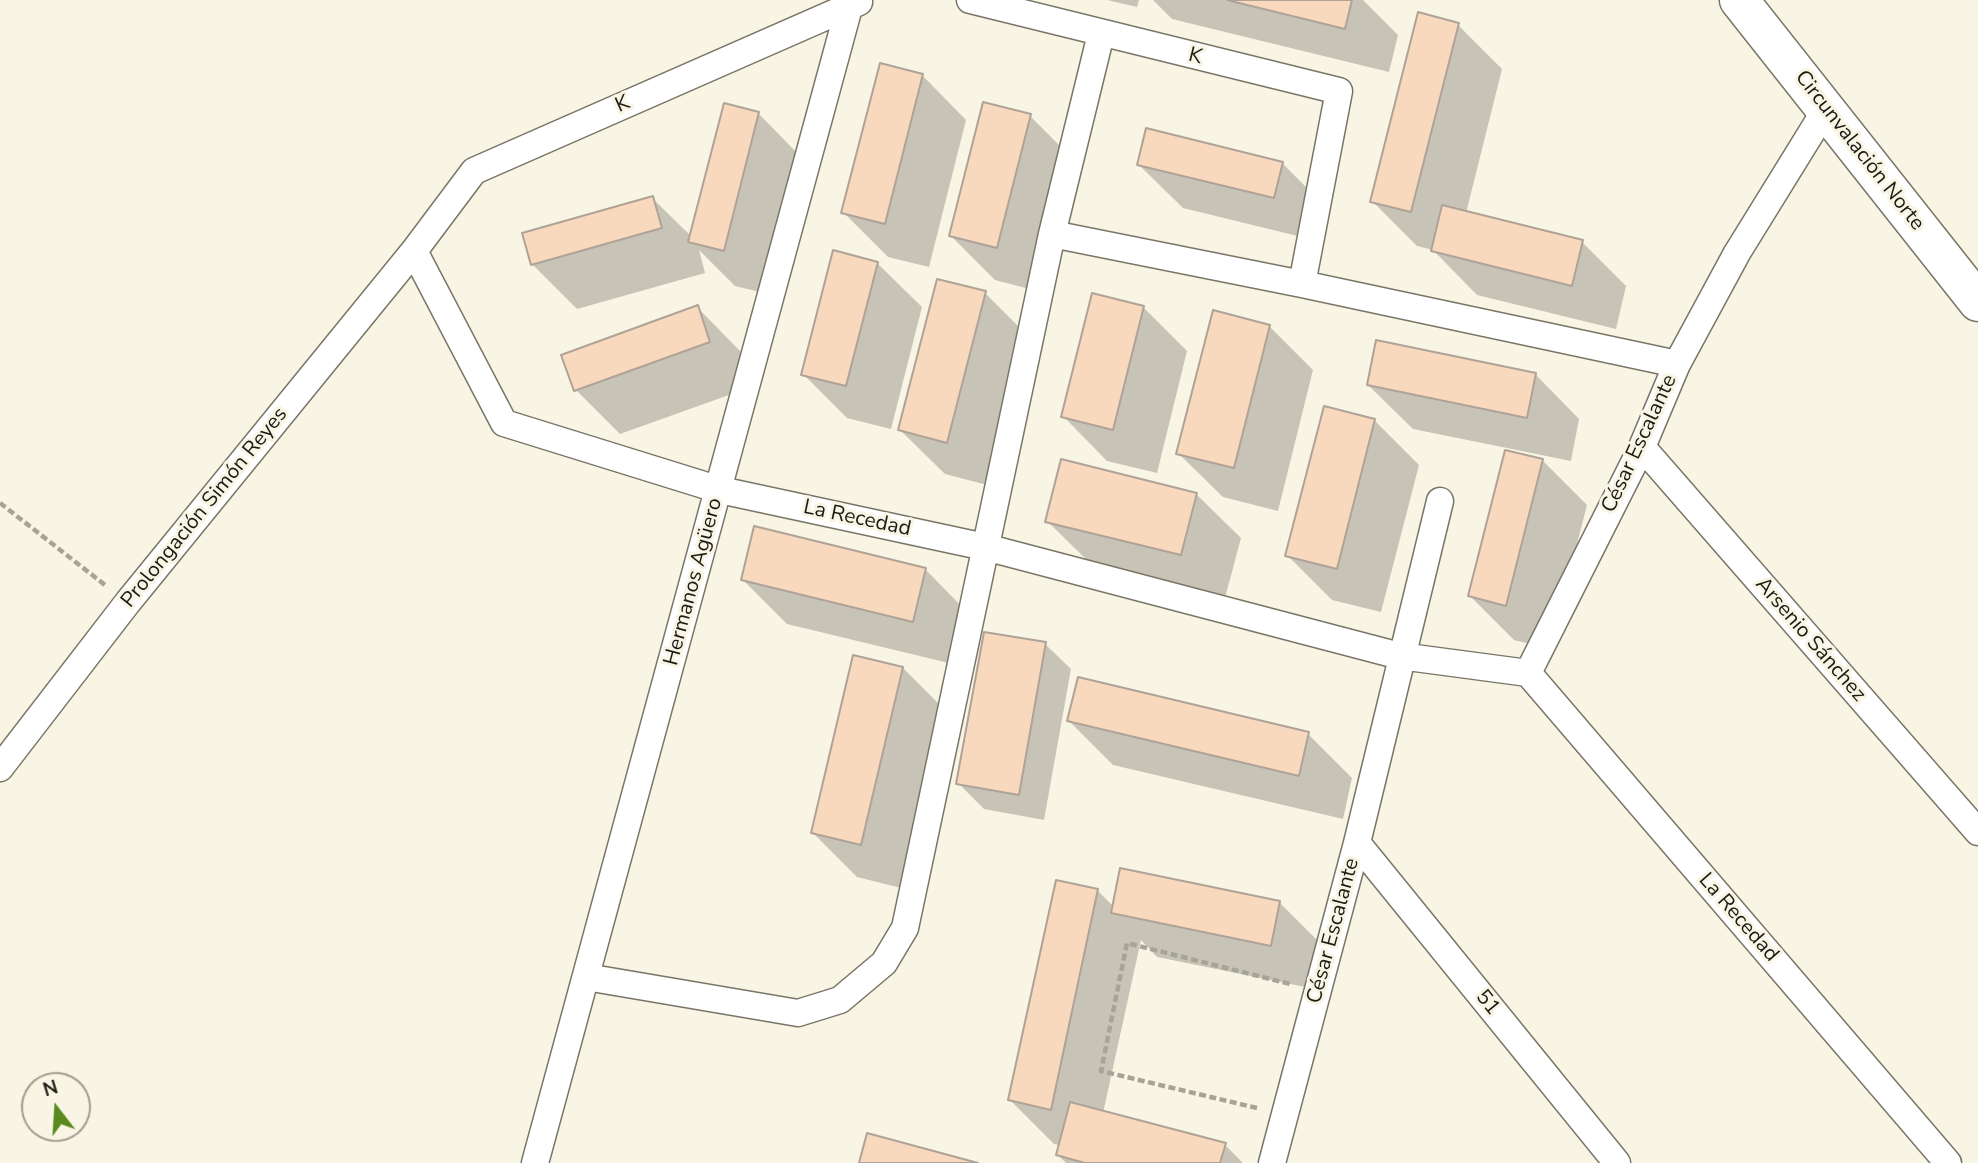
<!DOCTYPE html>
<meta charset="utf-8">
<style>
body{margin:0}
#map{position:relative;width:1978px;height:1163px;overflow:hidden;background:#f9f5e5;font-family:"Nunito Sans",sans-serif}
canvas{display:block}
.north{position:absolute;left:21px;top:1072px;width:70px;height:70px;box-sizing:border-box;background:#f9f5e5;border:2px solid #a09d91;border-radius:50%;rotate:343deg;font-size:19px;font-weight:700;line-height:28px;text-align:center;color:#1b1a14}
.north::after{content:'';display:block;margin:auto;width:24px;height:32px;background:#588a1f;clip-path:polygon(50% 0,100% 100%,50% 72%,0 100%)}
</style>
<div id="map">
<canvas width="1978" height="1163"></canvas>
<div class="north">N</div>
</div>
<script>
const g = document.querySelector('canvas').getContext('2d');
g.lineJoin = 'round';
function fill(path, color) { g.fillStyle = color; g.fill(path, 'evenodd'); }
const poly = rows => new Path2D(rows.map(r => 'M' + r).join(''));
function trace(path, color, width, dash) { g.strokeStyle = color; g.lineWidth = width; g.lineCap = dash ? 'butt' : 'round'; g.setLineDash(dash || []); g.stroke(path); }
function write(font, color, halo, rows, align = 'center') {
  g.font = font + ' "Nunito Sans",sans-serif'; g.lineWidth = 6; g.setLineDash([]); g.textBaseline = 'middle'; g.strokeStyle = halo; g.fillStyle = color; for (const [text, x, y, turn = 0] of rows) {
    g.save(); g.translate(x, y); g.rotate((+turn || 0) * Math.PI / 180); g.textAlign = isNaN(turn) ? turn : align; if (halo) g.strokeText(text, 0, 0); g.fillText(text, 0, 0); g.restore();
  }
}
const shadow = poly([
 [1107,0,1139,0,1137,7],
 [1153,0,1363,0,1398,35,1389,72,1172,19],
 [1458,25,1502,69,1466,213,1582,242,1626,286,1616,329,1477,295,1433,250,1417,246,1372,201],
 [922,75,966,120,929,267,888,257,843,212],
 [758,113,802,158,768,294,735,286,699,250,705,273,577,309,533,265,524,234,652,198,692,237],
 [1030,116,1074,160,1041,292,995,280,951,236],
 [1282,163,1326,207,1318,241,1183,208,1138,164],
 [877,263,922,307,891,429,847,418,803,374],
 [985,293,1029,337,991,486,945,474,900,430],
 [697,307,741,352,754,386,620,434,576,390],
 [1143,307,1187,351,1157,473,1107,461,1063,416],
 [1269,326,1313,370,1278,511,1223,497,1178,453],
 [1535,374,1579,419,1571,461,1413,429,1368,385],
 [1374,420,1419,465,1381,612,1332,600,1287,555],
 [1542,460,1587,505,1550,649,1514,640,1470,596],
 [1196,494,1241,538,1225,598,1092,565,1047,521],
 [925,569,969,614,957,665,787,624,743,580],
 [1045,644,1071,669,1044,820,984,809,958,783],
 [903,668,947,712,905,889,857,877,813,833],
 [1069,721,1308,734,1352,778,1343,819,1113,765],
 [1097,890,1114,907,1280,903,1324,947,1315,989,1157,957,1141,940,1103,1113,1225,1145,1243,1163,1066,1163,1058,1155,1060,1145,1054,1144,1010,1100]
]);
const building = poly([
 [1227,0,1352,0,1345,29,1227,0],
 [1418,12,1459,23,1411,212,1370,202,1418,12],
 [880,63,923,74,885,224,841,213,880,63],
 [983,102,1031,114,997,248,949,236,983,102],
 [724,103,759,112,724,251,688,242,724,103],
 [1146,128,1283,162,1274,198,1137,165,1146,128],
 [653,196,662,228,531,265,522,233,653,196],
 [1442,205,1583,240,1572,286,1431,251,1442,205],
 [833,250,878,262,846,386,801,375,833,250],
 [937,279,986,291,947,443,898,430,937,279],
 [1092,293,1144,306,1113,430,1061,417,1092,293],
 [698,305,710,342,574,391,561,355,698,305],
 [1213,310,1270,325,1234,468,1176,454,1213,310],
 [1376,340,1536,373,1527,418,1367,385,1376,340],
 [1324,406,1375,419,1337,569,1285,556,1324,406],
 [1505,450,1543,459,1506,606,1468,596,1505,450],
 [1061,459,1197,493,1181,555,1045,522,1061,459],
 [754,526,926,568,913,622,741,580,754,526],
 [984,632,1046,642,1019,795,956,784,984,632],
 [853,655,903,667,861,845,811,833,853,655],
 [1078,677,1309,732,1299,776,1067,721,1078,677],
 [1120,868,1280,901,1271,946,1111,913,1120,868],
 [1056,880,1098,889,1051,1110,1008,1100,1056,880],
 [1070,1102,1226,1143,1220,1163,1085,1163,1056,1155,1070,1102],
 [867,1133,978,1163,859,1163,867,1133]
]);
const path = poly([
 [0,503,105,585],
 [1257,1108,1101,1071,1127,943,1290,984]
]);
const street = poly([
 [970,0,1339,91,1302,284],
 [1052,234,1302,284,1677,364],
 [414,251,504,423,720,490,985,547,1400,656,1528,673,1642,447,1677,364,1737,253,1826,109],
 [1642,447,1978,832],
 [1528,673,1948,1163],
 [0,768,128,602,414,251,474,171,859,2],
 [1357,843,1617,1163],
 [586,977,798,1013,840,1000,884,963,905,928,1052,234,1101,34],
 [535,1163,851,0],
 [1272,1163,1357,843,1440,501]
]);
const secondary = poly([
 [1739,0,1978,302]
]);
const streetNames = [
 ["K",1195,57,14],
 ["K",623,105,-24],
 ["Circunvalación Norte",1859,151,52],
 ["César Escalante",1640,444,-65],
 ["Prolongación Simón Reyes",205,508,-51],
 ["La Recedad",857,519,12],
 ["Hermanos Agüero",694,582,-75],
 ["Arsenio Sánchez",1810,640,49],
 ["La Recedad",1738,918,49],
 ["César Escalante",1334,931,-75],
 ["51",1487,1003,51]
];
fill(shadow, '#0003');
fill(building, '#f9d9bd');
trace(building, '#afa297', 2);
trace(street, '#797567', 29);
trace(secondary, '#797567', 41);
trace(path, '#a6a397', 4.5, [7, 3.5]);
trace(street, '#fff', 26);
trace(secondary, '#fff', 38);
write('21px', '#1b1a14', '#f9f5e5', streetNames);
</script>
